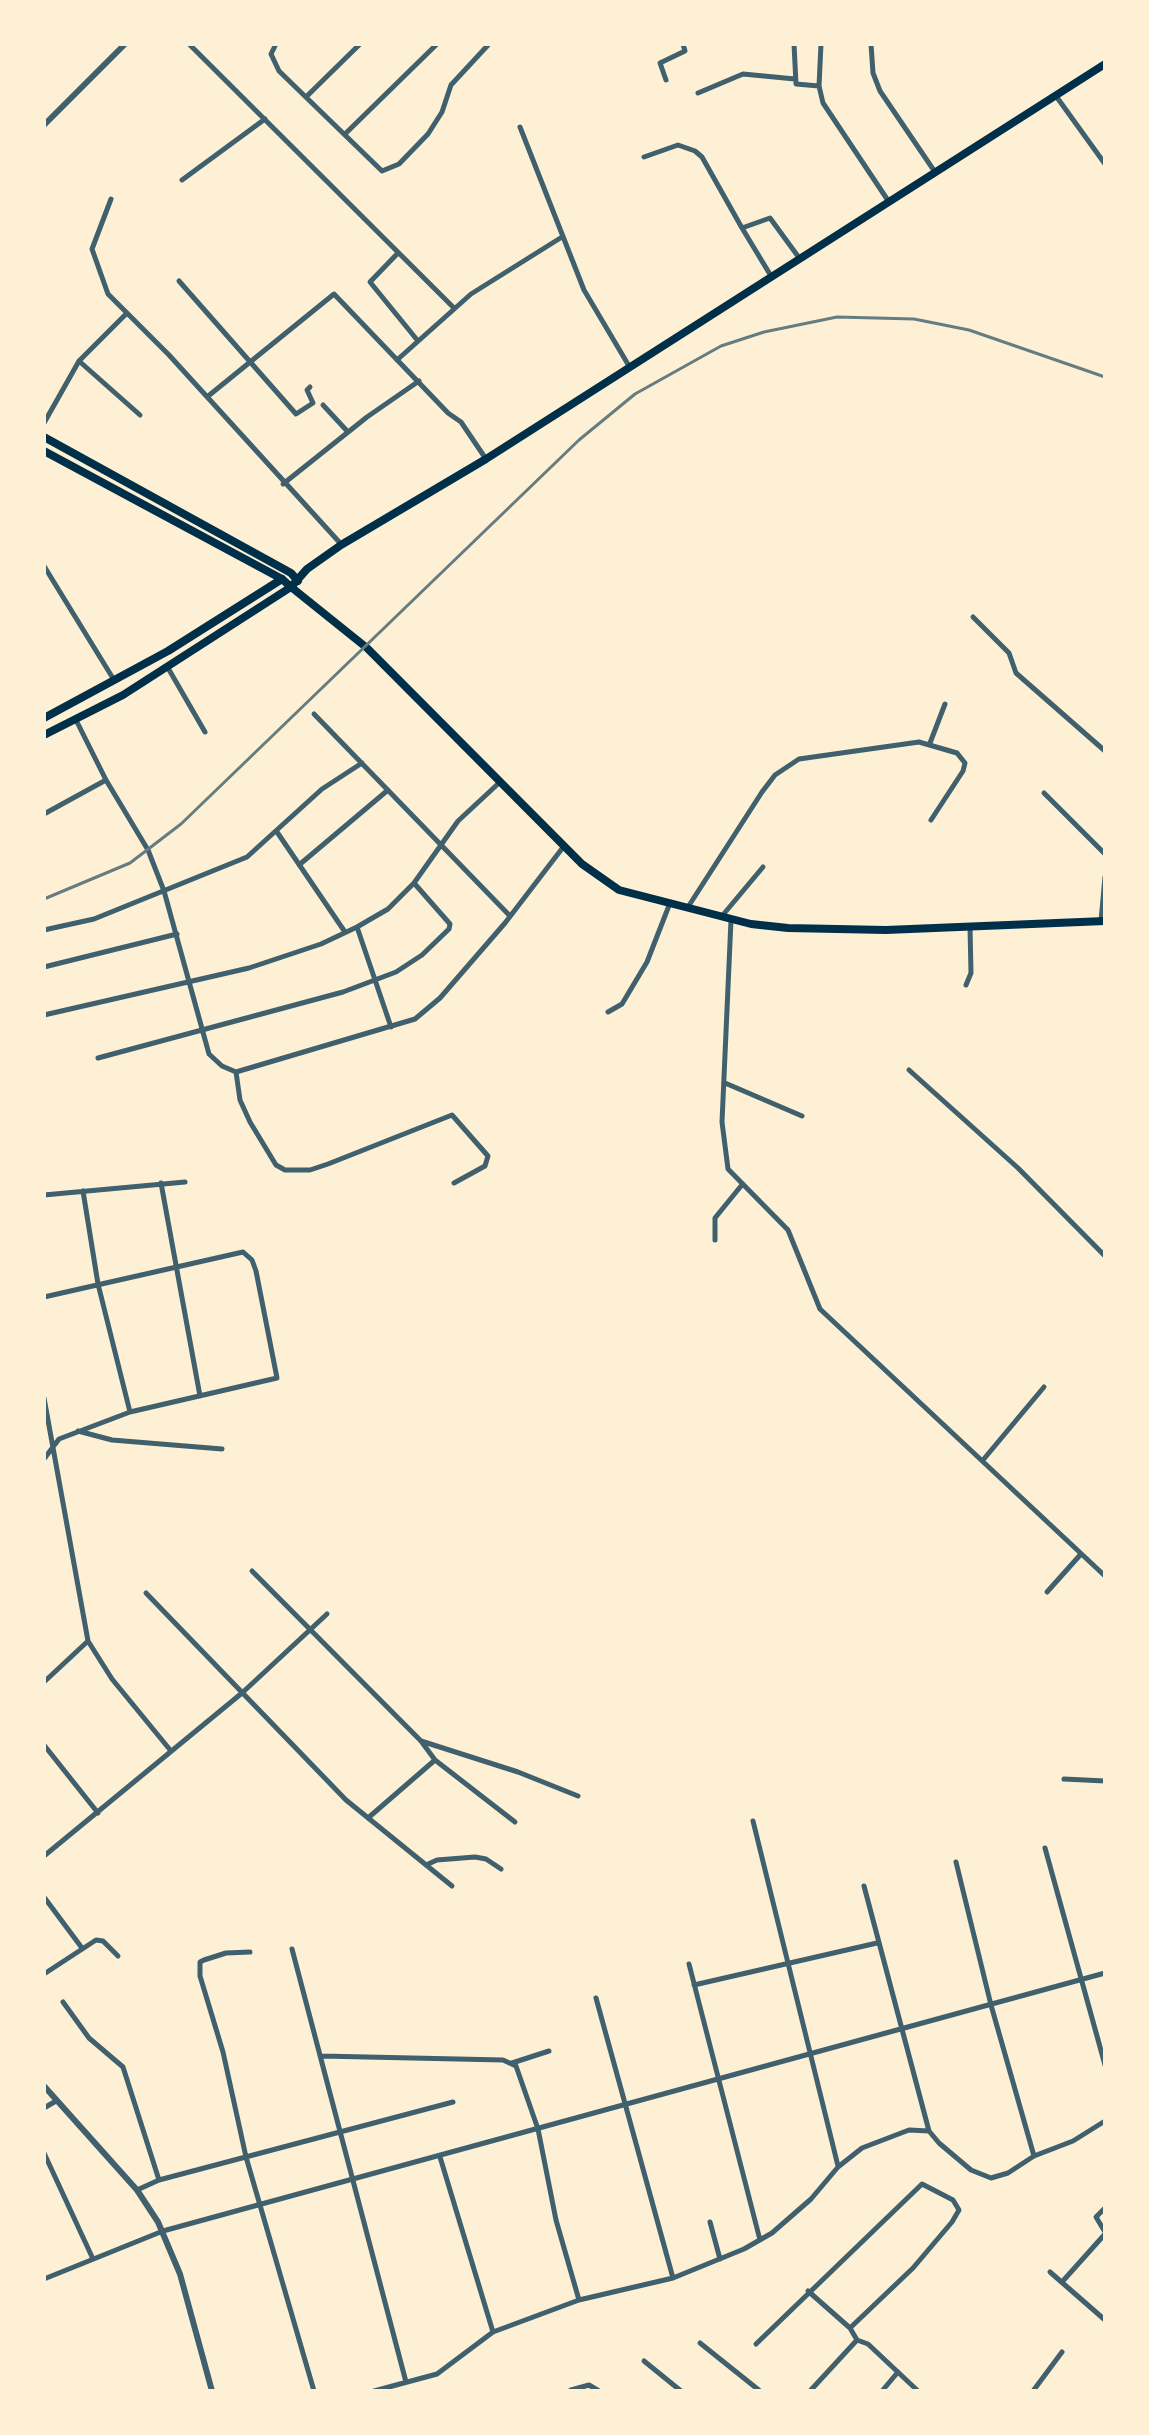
<!DOCTYPE html>
<style>
body{margin:0}
#map{position:relative;width:1149px;height:2435px;overflow:hidden;background:#fdf0d5;font-family:"Source Sans 3",sans-serif}
canvas{display:block}
.frame{position:absolute;inset:0;border:46px solid #fdf0d5;pointer-events:none}
</style>
<div id="map">
<canvas width="1149" height="2435"></canvas>
<div class="frame"></div>
</div>
<script>
const g = document.querySelector('canvas').getContext('2d');
g.lineJoin = 'round';
const poly = rows => new Path2D(rows.map(r => 'M' + r).join(''));
function trace(path, color, width, dash) { g.strokeStyle = color; g.lineWidth = width; g.lineCap = dash ? 'butt' : 'round'; g.setLineDash(dash || []); g.stroke(path); }
const minor = poly([
 [189,44,454,308],
 [276,44,271,54,279,71,382,171,399,164,428,134,442,112,451,85,489,44],
 [794,44,796,84,819,86],
 [821,44,819,86,823,103,889,202],
 [871,44,873,73,880,91,935,172],
 [666,80,660,63,685,51,683,44],
 [698,93,743,74,795,79],
 [307,96,360,44],
 [1056,96,1105,164],
 [520,127,584,290,629,366],
 [345,134,437,44],
 [644,157,678,145,695,151,702,157,742,228,770,218,800,259],
 [182,180,265,119],
 [111,199,92,249,108,294,169,355,341,544],
 [742,228,771,276],
 [398,253,370,282,418,341],
 [179,281,296,414,313,403,307,390,310,387],
 [397,360,471,294,562,237],
 [79,361,140,415],
 [207,397,334,294,448,413,461,422,486,459],
 [323,405,348,432],
 [44,423,79,361,126,314],
 [283,484,367,417,419,381],
 [44,566,114,680],
 [973,617,1009,653,1016,673,1105,751],
 [168,668,205,732],
 [314,714,510,916],
 [76,720,106,780,148,850,164,891,209,1054,222,1066,236,1072,415,1019,440,998,505,923,564,846],
 [930,743,945,704],
 [1044,793,1105,854],
 [44,814,106,780],
 [277,832,345,932],
 [299,865,388,790],
 [688,907,762,792,775,775,799,759,919,742,957,753,965,763,963,771,931,820],
 [722,916,763,867],
 [731,920,722,1122,728,1169,788,1230,820,1309,1105,1576],
 [1101,921,1105,877],
 [357,927,391,1027],
 [44,930,94,919,247,857,322,789,362,763],
 [44,967,177,934],
 [966,985,971,973,970,927],
 [608,1012,622,1004,647,962,670,903],
 [44,1015,249,968,321,944,357,927,388,909,414,883,458,821,500,782],
 [98,1058,343,992,396,972,422,955,449,929,450,924,414,883],
 [909,1070,1018,1168,1105,1256],
 [236,1072,240,1100,250,1122,276,1165,285,1170,310,1170,328,1164,452,1115,488,1156,485,1166,454,1183],
 [725,1083,802,1116],
 [161,1183,200,1396],
 [83,1191,98,1284,130,1412],
 [44,1195,185,1182],
 [715,1240,715,1218,741,1186],
 [44,1297,243,1252,252,1260,256,1271,277,1378,130,1412,59,1439,44,1459],
 [44,1398,88,1641,112,1679,171,1751],
 [78,1431,112,1440,222,1449],
 [983,1460,1044,1387],
 [252,1571,421,1741,435,1760,515,1822],
 [1047,1592,1081,1554],
 [146,1593,346,1800,452,1886],
 [44,1682,88,1641],
 [421,1741,518,1772,578,1796],
 [44,1745,98,1813],
 [1064,1779,1105,1781],
 [368,1818,435,1760],
 [753,1821,838,2166],
 [1045,1848,1105,2065],
 [44,1856,242,1693,327,1614],
 [956,1862,991,2005,1034,2156],
 [426,1865,437,1860,475,1857,486,1859,501,1869],
 [864,1886,929,2131,939,2143,971,2170,991,2178,1008,2173,1034,2156,1073,2141,1105,2121],
 [44,1897,82,1948],
 [292,1949,406,2382],
 [250,1952,226,1953,204,1960,200,1962,200,1976,223,2052,246,2157,314,2391],
 [689,1964,760,2240],
 [44,1974,96,1940,103,1941,118,1956],
 [694,1985,877,1943],
 [596,1998,673,2278],
 [63,2002,89,2038,123,2067,159,2180],
 [321,2056,503,2060,516,2066,538,2129,556,2220,579,2300],
 [512,2063,549,2051],
 [44,2108,56,2101],
 [44,2153,93,2259],
 [440,2157,493,2332],
 [137,2190,159,2180,453,2102],
 [1105,2208,1096,2217,1105,2232],
 [710,2222,720,2259],
 [1050,2272,1105,2320],
 [44,2279,163,2231,1105,1973],
 [1062,2282,1105,2234],
 [808,2291,850,2328,857,2340],
 [857,2340,868,2344,918,2391],
 [700,2343,760,2391],
 [756,2344,922,2184,953,2200,959,2210,952,2222,913,2268,850,2328],
 [644,2361,681,2391],
 [571,2390,589,2385,599,2391],
 [374,2391,437,2374,493,2332,579,2300,673,2278,744,2249,772,2233,811,2199,838,2167,862,2148,909,2130,929,2131],
 [810,2391,857,2340],
 [882,2391,898,2372],
 [1033,2391,1062,2352]
]);
const tertiary = poly([
 [44,125,125,44],
 [44,2086,137,2190,158,2222,180,2274,212,2391]
]);
const primary = poly([
 [44,718,168,651,282,579],
 [44,735,123,695,291,587,367,648,582,864,619,890,751,924,788,928,886,930,1105,921]
]);
const trunk = poly([
 [44,437,291,573,298,581],
 [44,451,282,579,291,587,307,569,341,545,486,459,1105,64]
]);
const rail = poly([
 [44,899,130,863,181,824,579,440,635,394,721,346,764,332,837,317,914,319,969,330,1105,377]
]);
trace(minor, '#3f606c', 5);
trace(tertiary, '#3f606c', 6);
trace(primary, '#003049', 8);
trace(trunk, '#003049', 8);
trace(rail, '#657d81', 3);
</script>
